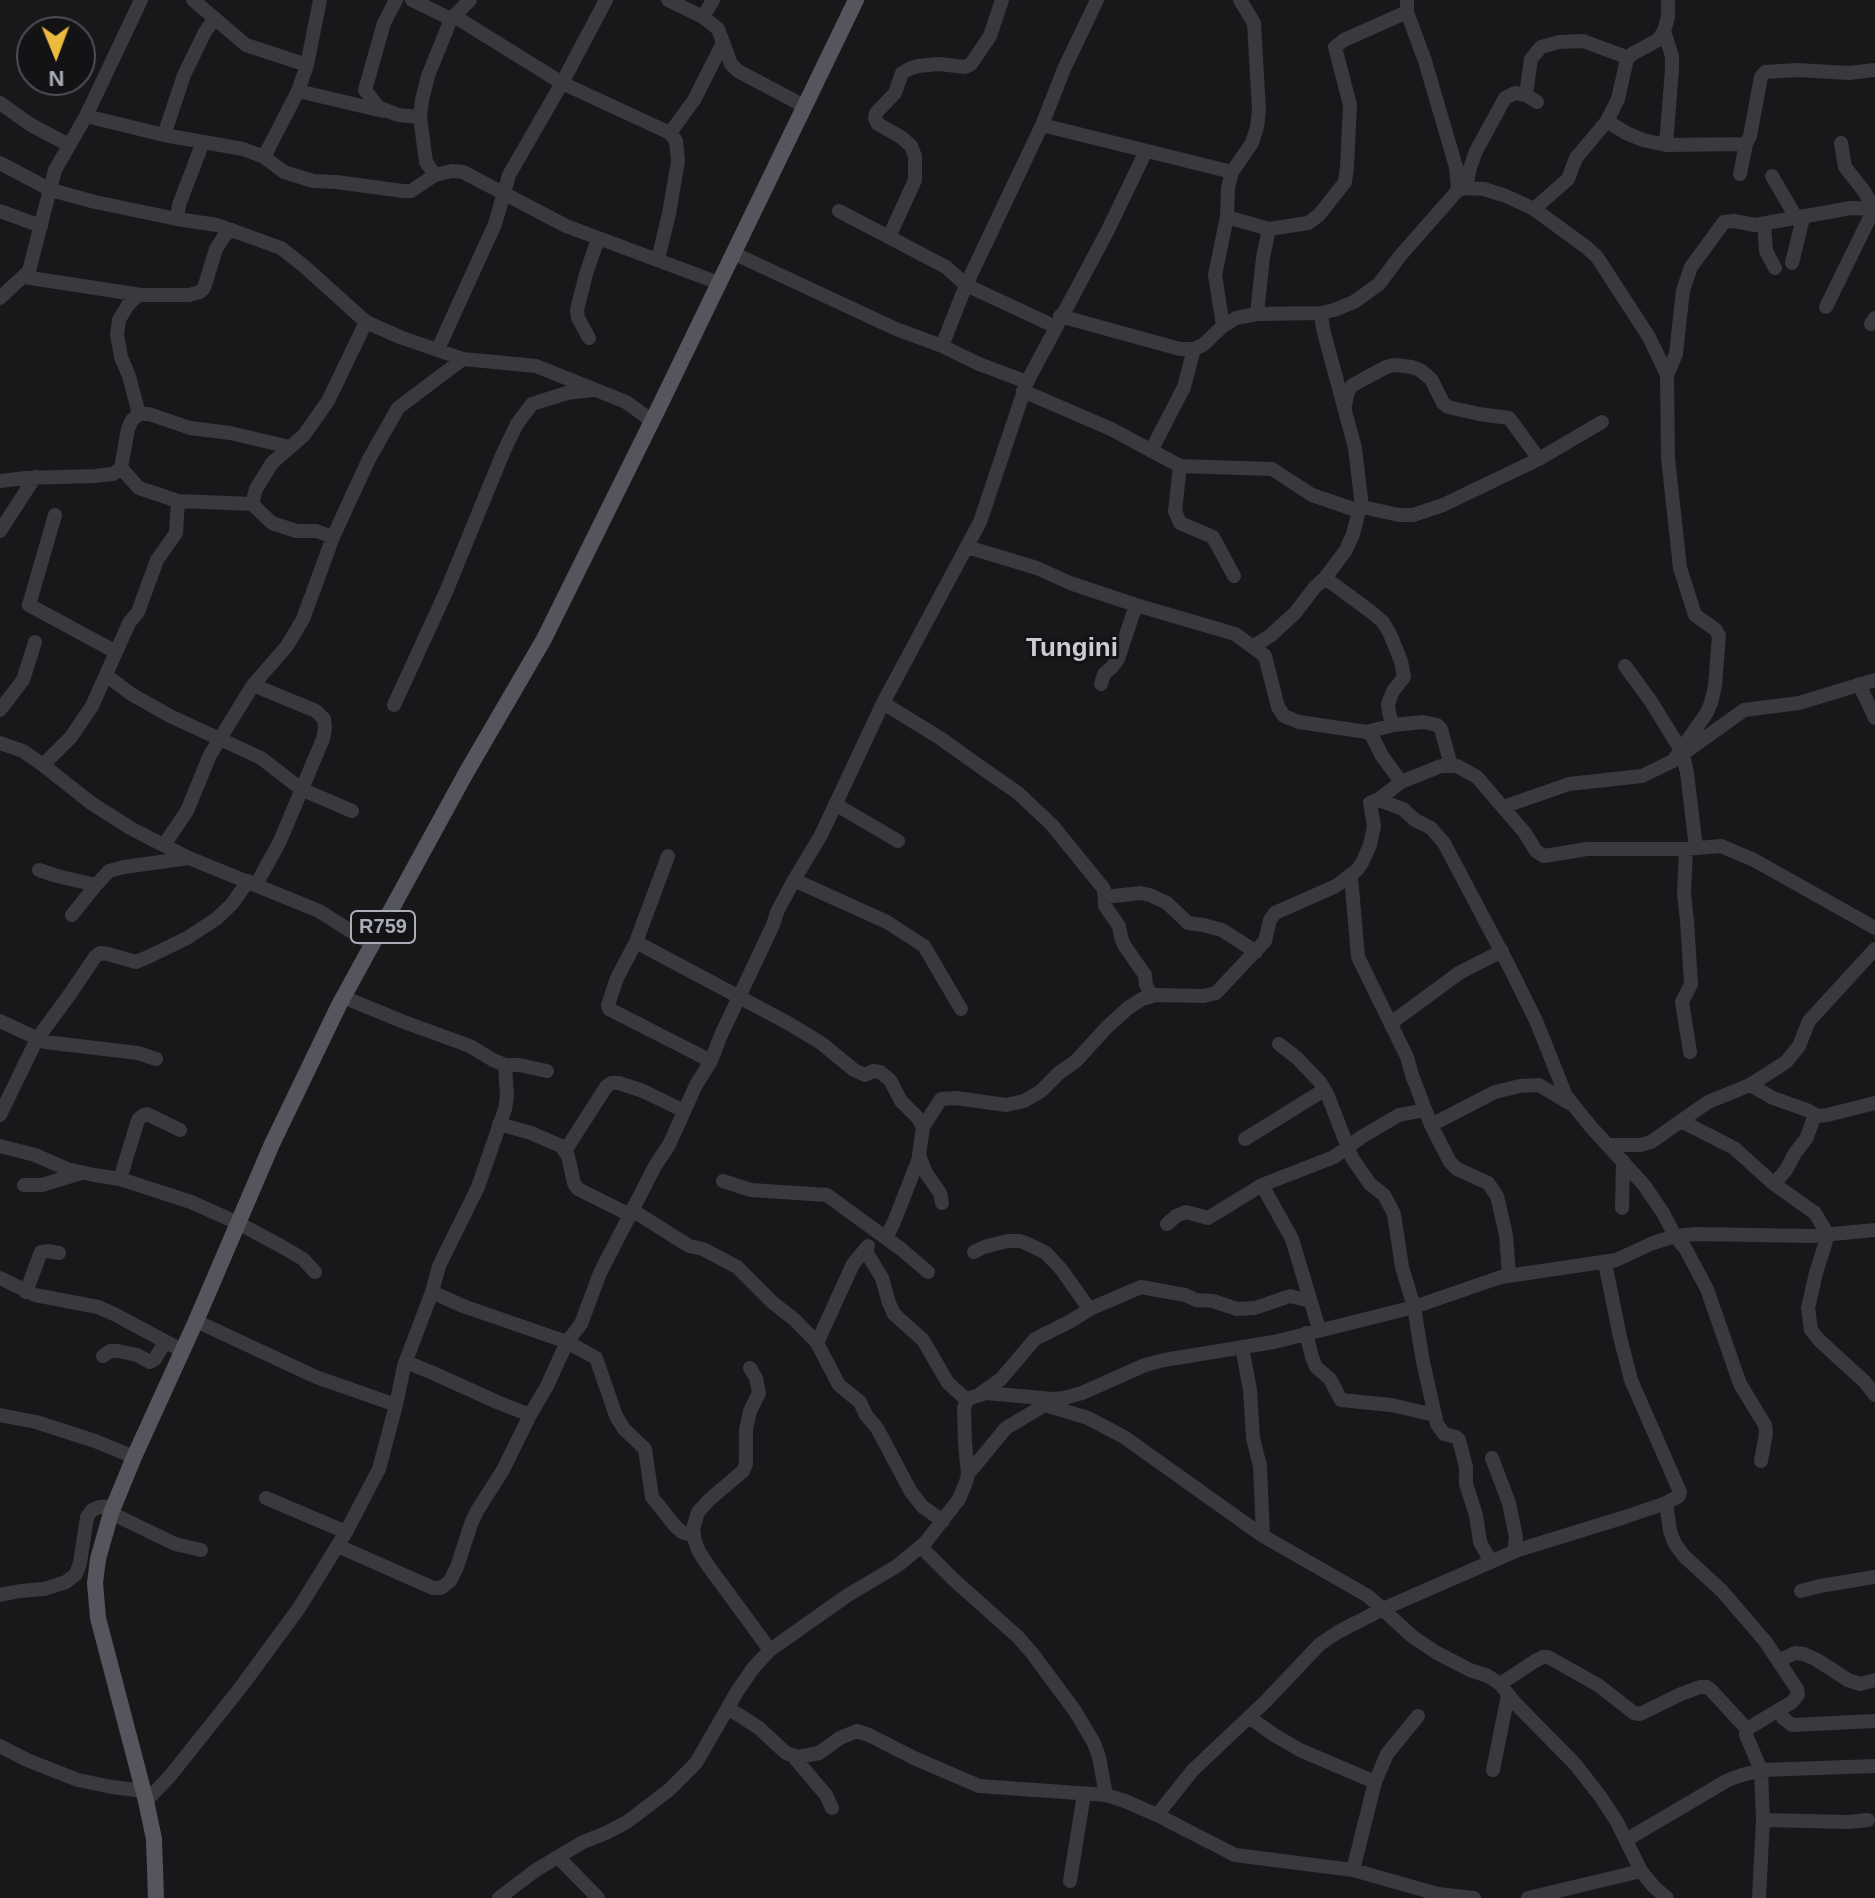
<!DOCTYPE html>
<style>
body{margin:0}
#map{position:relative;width:1875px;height:1898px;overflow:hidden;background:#181719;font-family:Helvetica,sans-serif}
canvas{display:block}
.north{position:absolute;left:16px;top:16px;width:80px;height:80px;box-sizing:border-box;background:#131214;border:2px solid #4f5056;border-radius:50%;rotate:179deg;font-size:22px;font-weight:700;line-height:32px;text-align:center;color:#aaaeb9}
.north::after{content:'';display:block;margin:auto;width:28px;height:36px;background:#ebbb3e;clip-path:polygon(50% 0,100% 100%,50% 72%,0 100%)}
</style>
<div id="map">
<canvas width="1875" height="1898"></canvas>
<div class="north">N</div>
</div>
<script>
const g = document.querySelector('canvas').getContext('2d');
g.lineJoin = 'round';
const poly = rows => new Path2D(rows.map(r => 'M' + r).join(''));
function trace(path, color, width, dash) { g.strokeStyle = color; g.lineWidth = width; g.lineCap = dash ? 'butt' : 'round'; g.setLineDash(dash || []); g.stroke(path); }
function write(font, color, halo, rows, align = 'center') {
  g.font = font + ' Helvetica,sans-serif'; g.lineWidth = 6; g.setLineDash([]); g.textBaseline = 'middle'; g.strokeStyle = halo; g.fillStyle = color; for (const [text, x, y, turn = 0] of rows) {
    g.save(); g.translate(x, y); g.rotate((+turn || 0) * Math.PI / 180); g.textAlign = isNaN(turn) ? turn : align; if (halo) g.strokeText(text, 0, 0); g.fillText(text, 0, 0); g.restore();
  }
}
const minor = poly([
 [193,0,246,45,307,65],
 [396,0,384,23,365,90,378,107,398,115,420,117],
 [412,0,451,19],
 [668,0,703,17,718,29,731,64,738,71,804,106],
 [1407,0,1407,12,1425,61,1456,167,1458,190],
 [454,16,562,83,670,133,676,141,678,161,669,214,658,259],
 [703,17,713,0],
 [1664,31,1672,56,1672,69,1666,145],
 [298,91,383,111],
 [1526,95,1531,59,1541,47,1559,42,1583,41,1621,55,1627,59],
 [0,103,31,125,69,145],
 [86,116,164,135,243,149,264,157,284,172,313,181,336,182,403,191,411,191,435,175,452,171,463,172,566,226,719,283],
 [1607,121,1626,133,1643,140,1666,145,1746,144,1750,136,1761,77,1765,72,1797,70,1849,73,1875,70],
 [1042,125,1232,172],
 [670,133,694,100,723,43],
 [164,135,184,75,205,32,215,18],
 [264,157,298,91,307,65,320,0],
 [0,163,51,190,95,202,177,219,217,225,281,248,305,267,366,322,400,337,463,359,536,366,626,402,652,421],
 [1740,174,1746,144],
 [435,175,426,162,420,117,422,100,428,76,451,19,470,0],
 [1772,176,1797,219],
 [1466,188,1470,168,1476,151,1505,98,1515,93,1526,95,1537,102],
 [1534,209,1568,179,1576,158,1607,121,1618,99,1627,59,1632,54,1658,40,1664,31,1668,17,1668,0],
 [0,211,41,226],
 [839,211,946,267,966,285,1056,327],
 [1227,217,1269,229,1308,223,1319,215,1345,182,1347,167,1350,105,1335,47,1344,40,1407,12],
 [177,219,179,205,203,142],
 [1764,224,1766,251,1775,268],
 [889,237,915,180,915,156,911,146,901,137,878,124,875,118,876,113,895,93,902,73,909,69,918,66,939,64,965,67,971,64,990,36,1002,0],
 [733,253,896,329,942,346,979,364,1027,382],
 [1792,263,1803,218],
 [24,277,141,295],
 [0,298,29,271,55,170,86,116,141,0],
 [1826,307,1874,209,1864,191,1845,167,1841,143],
 [1321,313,1323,329,1355,448,1362,507],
 [1257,314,1263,257,1269,229],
 [1060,316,1180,349,1194,349,1203,345,1223,326,1236,318,1257,314,1321,313,1334,310,1354,302,1379,284,1400,256,1458,190,1466,188,1484,189,1506,196,1534,209,1586,247,1597,257,1649,337,1667,375,1668,458,1680,568,1695,615,1716,630,1719,636,1715,686,1711,703,1706,714,1673,761],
 [1871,324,1875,318],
 [1223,326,1215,275,1227,217,1228,188,1232,172,1252,143,1257,127,1259,110,1254,23,1240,0],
 [589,338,578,318,577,310,586,274,598,239],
 [942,346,966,285,1042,125,1064,69,1097,0],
 [438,349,495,224,509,175,562,83,606,0],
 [1667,375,1676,354,1683,290,1691,267,1724,222,1734,221,1755,225,1851,208,1875,209],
 [1023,391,1111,429,1180,466,1272,469,1312,495,1359,511],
 [1345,405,1348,391,1353,385,1386,367,1394,365,1412,367,1420,370,1431,379,1443,403,1448,407,1479,414,1509,418,1539,459],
 [139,414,129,376,121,357,117,335,119,320,128,305,136,297,141,295,189,295,200,292,204,288,216,249,225,235,232,230],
 [1151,451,1184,387,1194,349],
 [1180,466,1175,511,1180,523,1213,537,1234,576],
 [121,468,139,488,178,501,252,504,272,523,296,531,316,531,333,537],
 [0,481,25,478,95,476,113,474,121,468,128,429,132,420,139,414,149,414,190,428,230,433,290,447],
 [252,504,256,489,272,463,304,435,328,401,366,322],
 [55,515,29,605,116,652],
 [0,531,35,477],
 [967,547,1037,568,1070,583,1136,605,1235,634,1265,656,1278,707,1284,716,1299,722,1367,732,1372,736,1382,756,1401,782],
 [1325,578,1370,611,1383,622,1390,634,1401,661,1404,677,1393,691,1388,704,1389,713,1393,725],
 [1254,646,1271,635,1295,613,1315,587,1325,578,1346,550,1353,534,1359,511,1362,507,1399,515,1413,515,1443,505,1539,459,1602,422],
 [1625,666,1650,700,1681,750],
 [106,675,131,694,170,716,261,758,301,789,352,811],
 [1101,684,1104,674,1112,667,1118,659,1136,605],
 [1859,684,1875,718],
 [253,685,316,711,324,719,325,728,323,739,280,841,256,885],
 [883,703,940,738,982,768,1018,793,1052,825,1104,889,1105,906,1119,926,1121,937,1124,945,1145,975,1146,985,1152,996],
 [394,705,446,592,503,453,517,424,532,404,567,393,592,390],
 [0,710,23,680,35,642],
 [1367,732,1393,725,1423,722,1437,725,1441,729,1451,765],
 [0,743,23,751,43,765,91,803,132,829,189,858,319,911,373,945],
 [1683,755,1687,773,1696,848],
 [43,765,71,737,92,706,129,623,138,612,157,560,176,533,178,501],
 [835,804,898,841],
 [1503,807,1569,784,1642,776,1673,761,1744,710,1799,703,1875,680],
 [164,845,187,811,210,755,253,685,287,646,303,619,333,537,369,459,398,408,463,359],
 [1686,849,1684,894,1687,921,1691,984,1682,1002,1690,1052],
 [668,856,636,942,617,978,608,1005,609,1009,711,1061],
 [39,870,57,876,96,885],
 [1351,876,1358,957,1407,1057,1412,1075,1431,1125,1450,1162,1457,1169,1488,1183,1497,1196,1506,1235,1509,1275],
 [794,880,887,922,924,946,961,1009],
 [1105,897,1140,893,1150,895,1167,903,1188,923,1203,925,1222,930,1256,952],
 [72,915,96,885,109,871,124,867,189,858],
 [636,942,788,1023,821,1043,854,1070,865,1075,873,1071,880,1072,890,1080,901,1101,917,1117,923,1127],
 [343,997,404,1022,470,1046,493,1060,505,1065,519,1065,547,1071],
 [0,1021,45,1042,138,1053,156,1059],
 [1391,1023,1459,973,1502,951],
 [1279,1044,1297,1058,1320,1082,1328,1096,1352,1158,1370,1184,1384,1195,1394,1214,1402,1267,1414,1307,1423,1362,1437,1424,1444,1434,1456,1437,1459,1440,1466,1467,1466,1484,1476,1515,1480,1542,1491,1562],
 [1750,1085,1773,1098,1807,1110,1817,1116,1827,1115,1875,1103],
 [0,1115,37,1039,70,994,95,957,100,953,108,954,136,962,148,957,187,938,216,919,232,904,248,881],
 [1681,1121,1734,1148,1774,1184,1815,1213,1828,1235,1816,1273,1808,1308,1811,1330,1819,1340,1865,1382,1875,1395],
 [499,1124,531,1133,561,1146,568,1156,574,1183,578,1189,630,1215],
 [1431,1125,1495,1092,1520,1086,1539,1085,1569,1103],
 [1245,1139,1324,1090],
 [1608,1145,1640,1145,1651,1142,1708,1102,1750,1085,1786,1062,1799,1046,1809,1021,1875,949],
 [0,1146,35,1155,67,1169,94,1175,120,1179,191,1202,238,1223,281,1246,303,1259,315,1272],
 [565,1151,606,1087,611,1083,619,1083,643,1091,684,1111],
 [120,1179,138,1120,142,1116,147,1114,180,1130],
 [723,1181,751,1190,827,1195,901,1249,928,1272],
 [1774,1184,1786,1170,1795,1153,1806,1139,1815,1115],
 [24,1185,42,1185,81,1173],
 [1262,1185,1292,1239,1319,1329],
 [942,1203,940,1193,926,1173,919,1155,923,1127,941,1099,956,1098,1006,1105,1024,1101,1041,1091,1059,1073,1076,1061,1107,1027,1128,1008,1142,999,1156,995,1204,996,1216,993,1265,941,1270,920,1275,913,1336,886,1357,870,1362,863,1370,845,1374,826,1370,803,1379,799],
 [1622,1208,1623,1161],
 [632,1210,689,1246,703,1249,737,1267,772,1302,795,1320,817,1343,839,1385,860,1402,866,1415,877,1428,911,1492,923,1507,943,1521],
 [1167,1224,1176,1216,1186,1212,1208,1218,1262,1185,1334,1157,1363,1136,1399,1115,1425,1110],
 [886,1238,894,1222,919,1158],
 [865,1250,882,1278,889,1303,894,1314,923,1340,948,1383,967,1400],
 [974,1252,984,1247,1007,1241,1020,1241,1028,1244,1046,1253,1061,1269,1088,1307,1092,1308,1141,1287,1185,1295,1196,1300,1213,1301,1237,1309,1255,1308,1290,1296,1310,1301],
 [0,1278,35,1295,98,1307,114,1314,183,1351],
 [26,1292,41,1252,48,1251,59,1253],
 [432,1292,463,1306,567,1342,596,1358,616,1416,624,1429,645,1449,652,1497,675,1526,682,1532,694,1536],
 [196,1321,316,1377,396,1405],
 [1306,1333,1312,1357,1316,1367,1330,1379,1341,1400,1391,1405,1435,1415],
 [817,1343,853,1264,868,1246],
 [1242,1347,1250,1390,1253,1438,1260,1466,1263,1536],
 [103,1356,110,1351,118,1351,137,1355,150,1362,155,1359,165,1342],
 [406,1362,433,1373,497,1402,530,1415],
 [750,1368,756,1378,759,1393,750,1411,746,1430,746,1464,743,1471,709,1500,698,1512,693,1529,695,1541,699,1552,709,1567,770,1650],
 [980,1394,1001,1379,1035,1339,1069,1322,1092,1308],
 [1045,1405,1088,1418,1124,1437,1263,1536,1368,1596,1413,1637,1437,1653,1470,1670,1488,1676,1500,1684,1515,1703,1575,1764,1600,1796,1617,1822,1641,1871,1654,1887,1667,1898],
 [0,1415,36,1422,95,1441,134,1457],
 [1492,1458,1509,1503,1516,1537,1514,1552],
 [1761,1461,1766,1433,1765,1425,1740,1384,1707,1289,1685,1248,1675,1236,1663,1213,1644,1185,1591,1127,1566,1096,1537,1023,1510,968,1444,843,1431,828,1415,820,1403,809,1381,801,1379,799,1401,782,1441,766,1457,766,1477,777,1525,833,1536,851,1544,856,1587,849,1686,849,1721,846,1754,860,1875,928],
 [968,1474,1006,1428,1053,1400],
 [266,1498,346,1532],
 [1666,1503,1670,1531,1675,1544,1684,1556,1722,1591,1765,1641,1797,1689,1798,1695,1792,1702,1747,1729,1746,1735,1761,1770,1763,1820,1759,1898],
 [111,1513,175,1544,201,1550],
 [338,1546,433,1588,441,1588,450,1581,457,1567,471,1524,477,1511,503,1470,530,1415,547,1386,567,1342,581,1324,600,1273,655,1166,669,1145,696,1085,711,1061,721,1035,773,925,777,912,794,880,821,835,883,703,980,522,1027,382,1107,232,1146,151],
 [921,1547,953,1579,1018,1637,1032,1653,1075,1711,1094,1743,1099,1757,1106,1795],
 [1801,1591,1820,1586,1875,1577],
 [0,1595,20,1591,44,1589,66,1582,76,1574,80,1563,87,1517,92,1510,100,1507,114,1506],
 [1780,1660,1795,1653,1804,1654,1817,1660,1848,1680,1860,1684,1875,1680],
 [1500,1684,1535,1661,1543,1657,1548,1657,1598,1685,1634,1713,1640,1714,1681,1694,1700,1687,1707,1687,1711,1690,1747,1729],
 [728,1708,759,1728,786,1753,798,1757,819,1753,840,1738,857,1731,869,1735,914,1758,979,1786,1106,1795,1125,1801,1157,1815,1235,1855,1353,1870,1438,1894,1474,1898],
 [1780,1709,1783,1718,1792,1725,1875,1721],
 [1249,1717,1274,1735,1302,1751,1375,1782],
 [0,1746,27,1760,78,1780,112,1787,144,1791],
 [793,1756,826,1795,832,1808],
 [1493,1770,1508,1695],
 [146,1801,170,1776,241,1687,299,1608,346,1532,379,1469,396,1405,404,1366,432,1292,439,1266,478,1187,505,1109,507,1097,505,1065],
 [1157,1815,1193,1770,1265,1702,1320,1644,1338,1632,1383,1609,1518,1550,1625,1517,1666,1503,1679,1496,1680,1492,1631,1380,1620,1337,1605,1263],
 [1763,1820,1849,1822,1868,1820],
 [1626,1840,1728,1780,1742,1775,1761,1770,1875,1766],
 [558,1857,598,1898],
 [1353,1870,1375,1782,1387,1754,1418,1716],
 [1070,1881,1084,1794],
 [499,1898,536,1870,583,1842,606,1833,627,1822,669,1790,696,1763,738,1690,754,1667,770,1650,848,1595,897,1566,925,1543,959,1499,966,1482,968,1474,965,1443,964,1408,966,1402,970,1398,986,1393,1053,1399,1064,1398,1082,1393,1145,1365,1164,1360,1274,1342,1414,1307,1501,1277,1616,1260,1653,1243,1675,1236,1696,1234,1812,1236,1875,1230],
 [1528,1898,1641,1871]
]);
const major = poly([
 [156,1898,154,1839,146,1801,98,1618,95,1583,98,1559,111,1513,134,1457,196,1321,272,1144,339,1005,466,773,544,639,661,403,856,0]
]);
const shields = [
 [383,927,64]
];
const shieldNames = [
 ["R759",383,927]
];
const quarterNames = [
 ["Tungini",1072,649]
];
trace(minor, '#39393e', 14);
trace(major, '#55565d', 16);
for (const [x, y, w] of shields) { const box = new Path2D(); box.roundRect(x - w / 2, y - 16, w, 32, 6); g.fillStyle = '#131214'; g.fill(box); trace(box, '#aaaeb9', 2); }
write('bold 20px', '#aaaeb9', null, shieldNames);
write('bold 26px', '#cbcdd5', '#131214', quarterNames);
</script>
